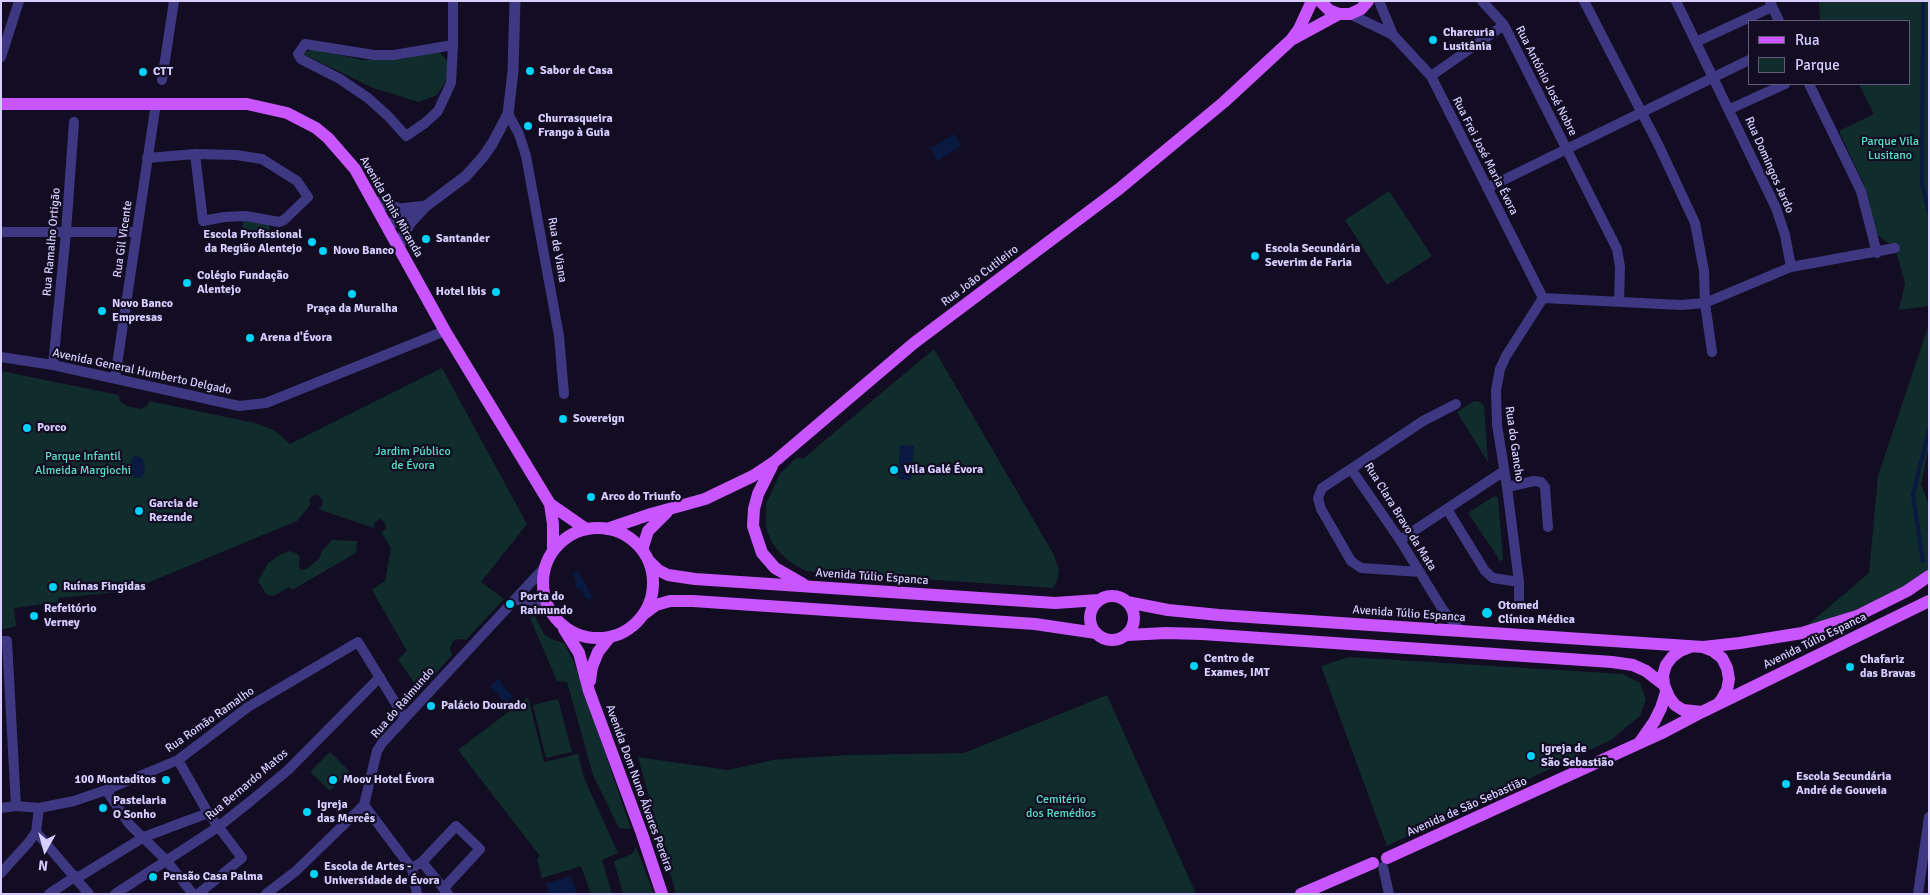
<!DOCTYPE html>
<meta charset="utf-8">
<style>
body{margin:0}
#map{position:relative;width:1930px;height:895px;overflow:hidden;background:#120d22;font-family:Signika,sans-serif}
canvas{display:block}
.frame{position:absolute;inset:0;border:2px solid #d7ceff;pointer-events:none}
.legend{position:absolute;left:1748px;top:20px;width:162px;height:65px;box-sizing:border-box;background:#120d22;border:1px solid #615a7a;margin:0;padding:6px 9px;list-style:none;font-size:15px;color:#d7ceff}
.legend li{display:flex;align-items:center;gap:10px;height:25px}
.legend b{width:25px;border:1px solid #615a7a}
.north{position:absolute;left:20px;top:825px;width:50px;height:50px;-webkit-text-stroke:4px #120d22;paint-order:stroke;rotate:187deg;font-size:14px;font-weight:700;line-height:20px;text-align:center;color:#d7ceff}
.north::after{content:'';display:block;margin:auto;width:18px;height:22px;background:#d7ceff;clip-path:polygon(50% 0,100% 100%,50% 72%,0 100%)}
</style>
<div id="map">
<canvas width="1930" height="895"></canvas>
<div class="frame"></div>
<ul class="legend">
<li><b style="height:6px;background:#c955ff"></b>Rua</li>
<li><b style="height:14px;background:#102c2c"></b>Parque</li>
</ul>
<div class="north">N</div>
</div>
<script>
const g = document.querySelector('canvas').getContext('2d');
g.lineJoin = 'round';
function fill(path, color) { g.fillStyle = color; g.fill(path, 'evenodd'); }
const poly = rows => new Path2D(rows.map(r => 'M' + r).join(''));
function trace(path, color, width, dash) { g.strokeStyle = color; g.lineWidth = width; g.lineCap = dash ? 'butt' : 'round'; g.setLineDash(dash || []); g.stroke(path); }
function write(font, color, halo, rows, align = 'center') {
  g.font = font + ' Signika,sans-serif'; g.lineWidth = 4.5; g.setLineDash([]); g.textBaseline = 'middle'; g.strokeStyle = halo; g.fillStyle = color; for (const [text, x, y, turn = 0] of rows) {
    g.save(); g.translate(x, y); g.rotate((+turn || 0) * Math.PI / 180); g.textAlign = isNaN(turn) ? turn : align; if (halo) g.strokeText(text, 0, 0); g.fillText(text, 0, 0); g.restore();
  }
}
const green = poly([
 [1819,1,1929,1,1929,306,1899,310,1905,283,1895,248,1875,233,1865,187,1839,131,1874,114,1859,84,1909,84,1909,21,1820,21],
 [312,49,363,60,404,59,438,50,448,62,447,79,437,95,419,102,373,88,303,54],
 [1389,191,1432,256,1387,285,1345,220],
 [243,220,270,223,268,241,242,238],
 [1929,324,1929,446,1921,484,1929,506,1929,569,1903,589,1855,610,1805,627,1869,573,1878,476],
 [934,349,1054,555,1059,570,1057,581,1053,588,806,571,793,564,781,554,772,542,766,528,766,504,780,474,796,458,804,458],
 [442,368,527,524,481,582,504,599,466,640,458,639,453,641,450,648,452,655,420,691,398,659,407,651,372,590,385,581,391,548,381,532,386,529,385,522,380,519,376,521,374,524,374,528,318,509,322,506,323,501,318,495,314,495,310,498,310,505,297,521,128,591,58,598,58,602,14,608,16,626,1,630,1,371,119,395,120,402,127,406,140,409,148,405,149,401,255,423,274,430,290,444],
 [1474,401,1480,402,1484,406,1488,462,1457,412],
 [1494,496,1498,497,1503,559,1501,562,1468,513],
 [332,540,357,541,356,553,292,590,289,587,274,596,267,595,258,581,268,563,280,555,289,551,296,553,300,557,299,566,300,570,306,569,319,559,322,551],
 [534,615,544,634,551,639,564,643,574,662,631,829,619,828,593,775,567,682,557,681,530,618],
 [1349,657,1623,674,1640,683,1646,699,1640,716,1611,740,1387,846,1321,666],
 [1107,695,1196,894,676,894,638,757,728,770,773,760,797,758,850,755,964,753],
 [528,697,544,762,578,754,584,778,618,853,602,860,612,894,591,894,581,866,542,878,537,859,540,856,458,750],
 [558,699,572,752,546,758,533,705],
 [330,752,349,771,330,791,310,772],
 [636,847,654,894,623,894,614,861,632,854]
]);
const water = poly([
 [954,134,962,145,938,161,930,149],
 [900,445,914,446,911,480,898,479],
 [135,455,142,458,145,464,144,473,141,478,135,478,131,473,131,460],
 [578,571,593,598,588,601,580,589,577,589,576,586,573,573],
 [498,679,513,697,505,703,490,686],
 [571,876,577,894,549,894,546,884]
]);
const stream = poly([
 [1923,1,1922,184,1929,213],
 [1923,561,1913,495,1929,429]
]);
const minor = poly([
 [1379,1,1393,35],
 [1482,1,1504,25,1617,249,1620,267,1619,302],
 [1584,1,1658,144,1695,223,1704,271,1705,303,1712,352],
 [1676,1,1776,208,1785,235,1791,267],
 [1770,2,1779,21],
 [1350,14,1393,35,1431,76,1543,298],
 [1696,42,1772,7],
 [305,44,374,55,394,55,453,45,451,83,438,111,425,123,406,136,388,116,368,98,340,79,301,59,298,54,305,44],
 [453,45,453,1],
 [1,57,19,1],
 [1431,76,1504,25],
 [162,80,174,1],
 [1809,84,1861,191,1877,253],
 [1730,109,1785,84],
 [508,114,519,134,526,156,559,336,564,394],
 [147,158,195,154,236,155,262,159,297,181,308,197,284,220,279,222,246,216,224,217,203,221,195,154],
 [1487,188,1749,60],
 [1,232,136,232],
 [1543,298,1681,305,1705,303,1791,267,1895,248],
 [1,357,53,365,239,406,266,403,445,331],
 [53,365,66,232,74,122],
 [115,378,156,103],
 [1456,404,1423,421,1351,469,1400,540,1443,610,1460,630],
 [1351,469,1322,488,1318,498,1321,509,1351,561,1361,568,1420,572],
 [1507,487,1534,481,1541,482,1545,487,1548,527],
 [1447,509,1485,571,1493,578,1519,582],
 [1400,540,1504,471],
 [515,600,530,600,539,602,548,607],
 [1519,606,1519,582,1507,487,1497,425,1496,390,1500,369,1506,356,1543,298],
 [1,641,7,641,16,806],
 [178,760,208,813,242,858,198,894],
 [106,790,129,824,166,860,193,894],
 [364,805,412,869,417,894],
 [1,808,16,806,39,808,74,801,106,790,178,760,248,707,358,642,404,717],
 [36,832,89,894],
 [422,862,456,826,480,849,444,888],
 [417,865,422,862,448,894],
 [1383,867,1389,894],
 [1,873,29,842,36,832,39,808],
 [77,878,144,837,208,813],
 [49,894,76,876],
 [115,894,218,827,252,800,288,770,380,677],
 [266,894,296,871,364,805,377,751,382,743,545,567],
 [1918,894,1929,817]
]);
const tertiary = poly([
 [373,201,401,209,426,206],
 [388,228,399,216,413,210],
 [399,248,404,233,411,222,426,206,466,176,483,157,492,144,508,114,513,71,515,1]
]);
const primary = poly([
 [1320,1,1329,10,1339,14,1350,14,1361,9,1368,1],
 [1293,39,1339,14],
 [1,104,247,104,287,113,316,128,328,138,355,169,445,331,550,504,553,524,553,550],
 [772,466,758,494,754,509,753,526,762,553,775,568,803,584],
 [550,504,586,529],
 '543 583a55 55 0 1 1 110 0a55 55 0 1 1-110 0Z',
 [607,529,651,514,705,499,753,476,774,462,914,343,1119,189,1224,102,1291,40,1299,29,1312,1],
 [642,550,648,531,667,512],
 [648,560,658,570,668,575,695,579,1055,603,1099,600],
 '1090 618a22 22 0 1 1 44 0a22 22 0 1 1-44 0Z',
 [1127,602,1168,610,1219,615,1703,647,1740,643,1802,633,1857,616,1907,591,1929,576],
 [644,614,656,605,670,601,693,601,1035,624,1096,633],
 [564,629,579,653,589,691,642,834,662,894],
 [1127,635,1166,633,1202,634,1612,662,1633,665,1646,671,1664,685],
 [1690,647,1680,651,1672,657,1666,665,1663,675,1664,685,1669,697,1675,705,1683,710,1702,712,1929,601],
 [1703,647,1713,651,1722,658,1727,668,1729,679,1727,690,1722,699,1718,704],
 [590,681,592,667,598,652,609,638],
 [1640,742,1654,722,1661,708,1666,692],
 [1387,858,1664,732,1700,713],
 [1301,894,1373,863]
]);
const markers = [
 [1433,40,5,"#00d2f9"],
 [530,71,5,"#00d2f9"],
 [143,72,5,"#00d2f9"],
 [528,126,5,"#00d2f9"],
 [426,239,5,"#00d2f9"],
 [312,242,5,"#00d2f9"],
 [323,251,5,"#00d2f9"],
 [1255,256,5,"#00d2f9"],
 [187,283,5,"#00d2f9"],
 [496,292,5,"#00d2f9"],
 [352,294,5,"#00d2f9"],
 [102,311,5,"#00d2f9"],
 [250,338,5,"#00d2f9"],
 [563,419,5,"#00d2f9"],
 [27,428,5,"#00d2f9"],
 [894,470,5,"#00d2f9"],
 [591,497,5,"#00d2f9"],
 [139,511,5,"#00d2f9"],
 [53,587,5,"#00d2f9"],
 [510,604,5,"#00d2f9"],
 [1487,613,6,"#00d2f9"],
 [34,616,5,"#00d2f9"],
 [1194,666,5,"#00d2f9"],
 [1850,667,5,"#00d2f9"],
 [431,706,5,"#00d2f9"],
 [1531,756,5,"#00d2f9"],
 [166,780,5,"#00d2f9"],
 [333,780,5,"#00d2f9"],
 [1786,784,5,"#00d2f9"],
 [103,808,5,"#00d2f9"],
 [307,812,5,"#00d2f9"],
 [314,874,5,"#00d2f9"],
 [153,877,5,"#00d2f9"]
];
const poiNames = [
 ["Charcuria",1443,33],
 ["Lusitânia",1443,47],
 ["Sabor de Casa",540,71],
 ["CTT",153,72],
 ["Churrasqueira",538,119],
 ["Frango à Guia",538,133],
 ["Escola Profissional",302,235,"right"],
 ["da Região Alentejo",302,249,"right"],
 ["Santander",436,239],
 ["Escola Secundária",1265,249],
 ["Severim de Faria",1265,263],
 ["Novo Banco",333,251],
 ["Colégio Fundação",197,276],
 ["Alentejo",197,290],
 ["Hotel Ibis",486,292,"right"],
 ["Novo Banco",112,304],
 ["Empresas",112,318],
 ["Praça da Muralha",352,309,"center"],
 ["Arena d'Évora",260,338],
 ["Sovereign",573,419],
 ["Porco",37,428],
 ["Vila Galé Évora",904,470],
 ["Arco do Triunfo",601,497],
 ["Garcia de",149,504],
 ["Rezende",149,518],
 ["Ruínas Fingidas",63,587],
 ["Porta do",520,597],
 ["Raimundo",520,611],
 ["Otomed",1498,606],
 ["Clínica Médica",1498,620],
 ["Refeitório",44,609],
 ["Verney",44,623],
 ["Centro de",1204,659],
 ["Exames, IMT",1204,673],
 ["Chafariz",1860,660],
 ["das Bravas",1860,674],
 ["Palácio Dourado",441,706],
 ["Igreja de",1541,749],
 ["São Sebastião",1541,763],
 ["Escola Secundária",1796,777],
 ["André de Gouveia",1796,791],
 ["100 Montaditos",156,780,"right"],
 ["Moov Hotel Évora",343,780],
 ["Pastelaria",113,801],
 ["O Sonho",113,815],
 ["Igreja",317,805],
 ["das Mercês",317,819],
 ["Escola de Artes -",324,867],
 ["Universidade de Évora",324,881],
 ["Pensão Casa Palma",163,877]
];
const streetNames = [
 ["Rua António José Nobre",1546,81,63],
 ["Rua Frei José Maria Évora",1485,156,63],
 ["Rua Domingos Jardo",1769,165,66],
 ["Avenida Dinis Miranda",391,207,60],
 ["Rua Gil Vicente",123,239,-82],
 ["Rua Ramalho Ortigão",52,242,-85],
 ["Rua de Viana",557,250,80],
 ["Rua João Cutileiro",980,276,-37],
 ["Avenida General Humberto Delgado",142,372,12],
 ["Rua do Gancho",1514,444,82],
 ["Rua Clara Bravo da Mata",1400,517,58],
 ["Avenida Túlio Espanca",872,577,4],
 ["Avenida Túlio Espanca",1409,614,4],
 ["Avenida Túlio Espanca",1815,641,-26],
 ["Rua do Raimundo",403,703,-49],
 ["Rua Romão Ramalho",210,720,-35],
 ["Rua Bernardo Matos",247,785,-40],
 ["Avenida Dom Nuno Álvares Pereira",639,788,70],
 ["Avenida de São Sebastião",1467,807,-24]
];
const parkNames = [
 ["Parque Vila",1890,142],
 ["Lusitano",1890,156],
 ["Jardim Público",413,452],
 ["de Évora",413,466],
 ["Parque Infantil",83,457],
 ["Almeida Margiochi",83,471],
 ["Cemitério",1061,800],
 ["dos Remédios",1061,814]
];
fill(green, '#102c2c');
fill(water, '#091940');
trace(stream, '#091940', 4);
trace(minor, '#3e3782', 10);
trace(tertiary, '#3e3782', 11);
trace(primary, '#c955ff', 12);
for (const [x, y, r, color] of markers) { const dot = new Path2D(); dot.arc(x, y, r, 0, 2 * Math.PI); g.fillStyle = color; g.fill(dot); trace(dot, '#120d22', 2); }
write('bold 12px', '#d7ceff', '#120d22', poiNames, 'left');
write('12px', '#d7ceff', '#120d22', streetNames);
write('12px', '#58e1c7', '#120d22', parkNames);
</script>
